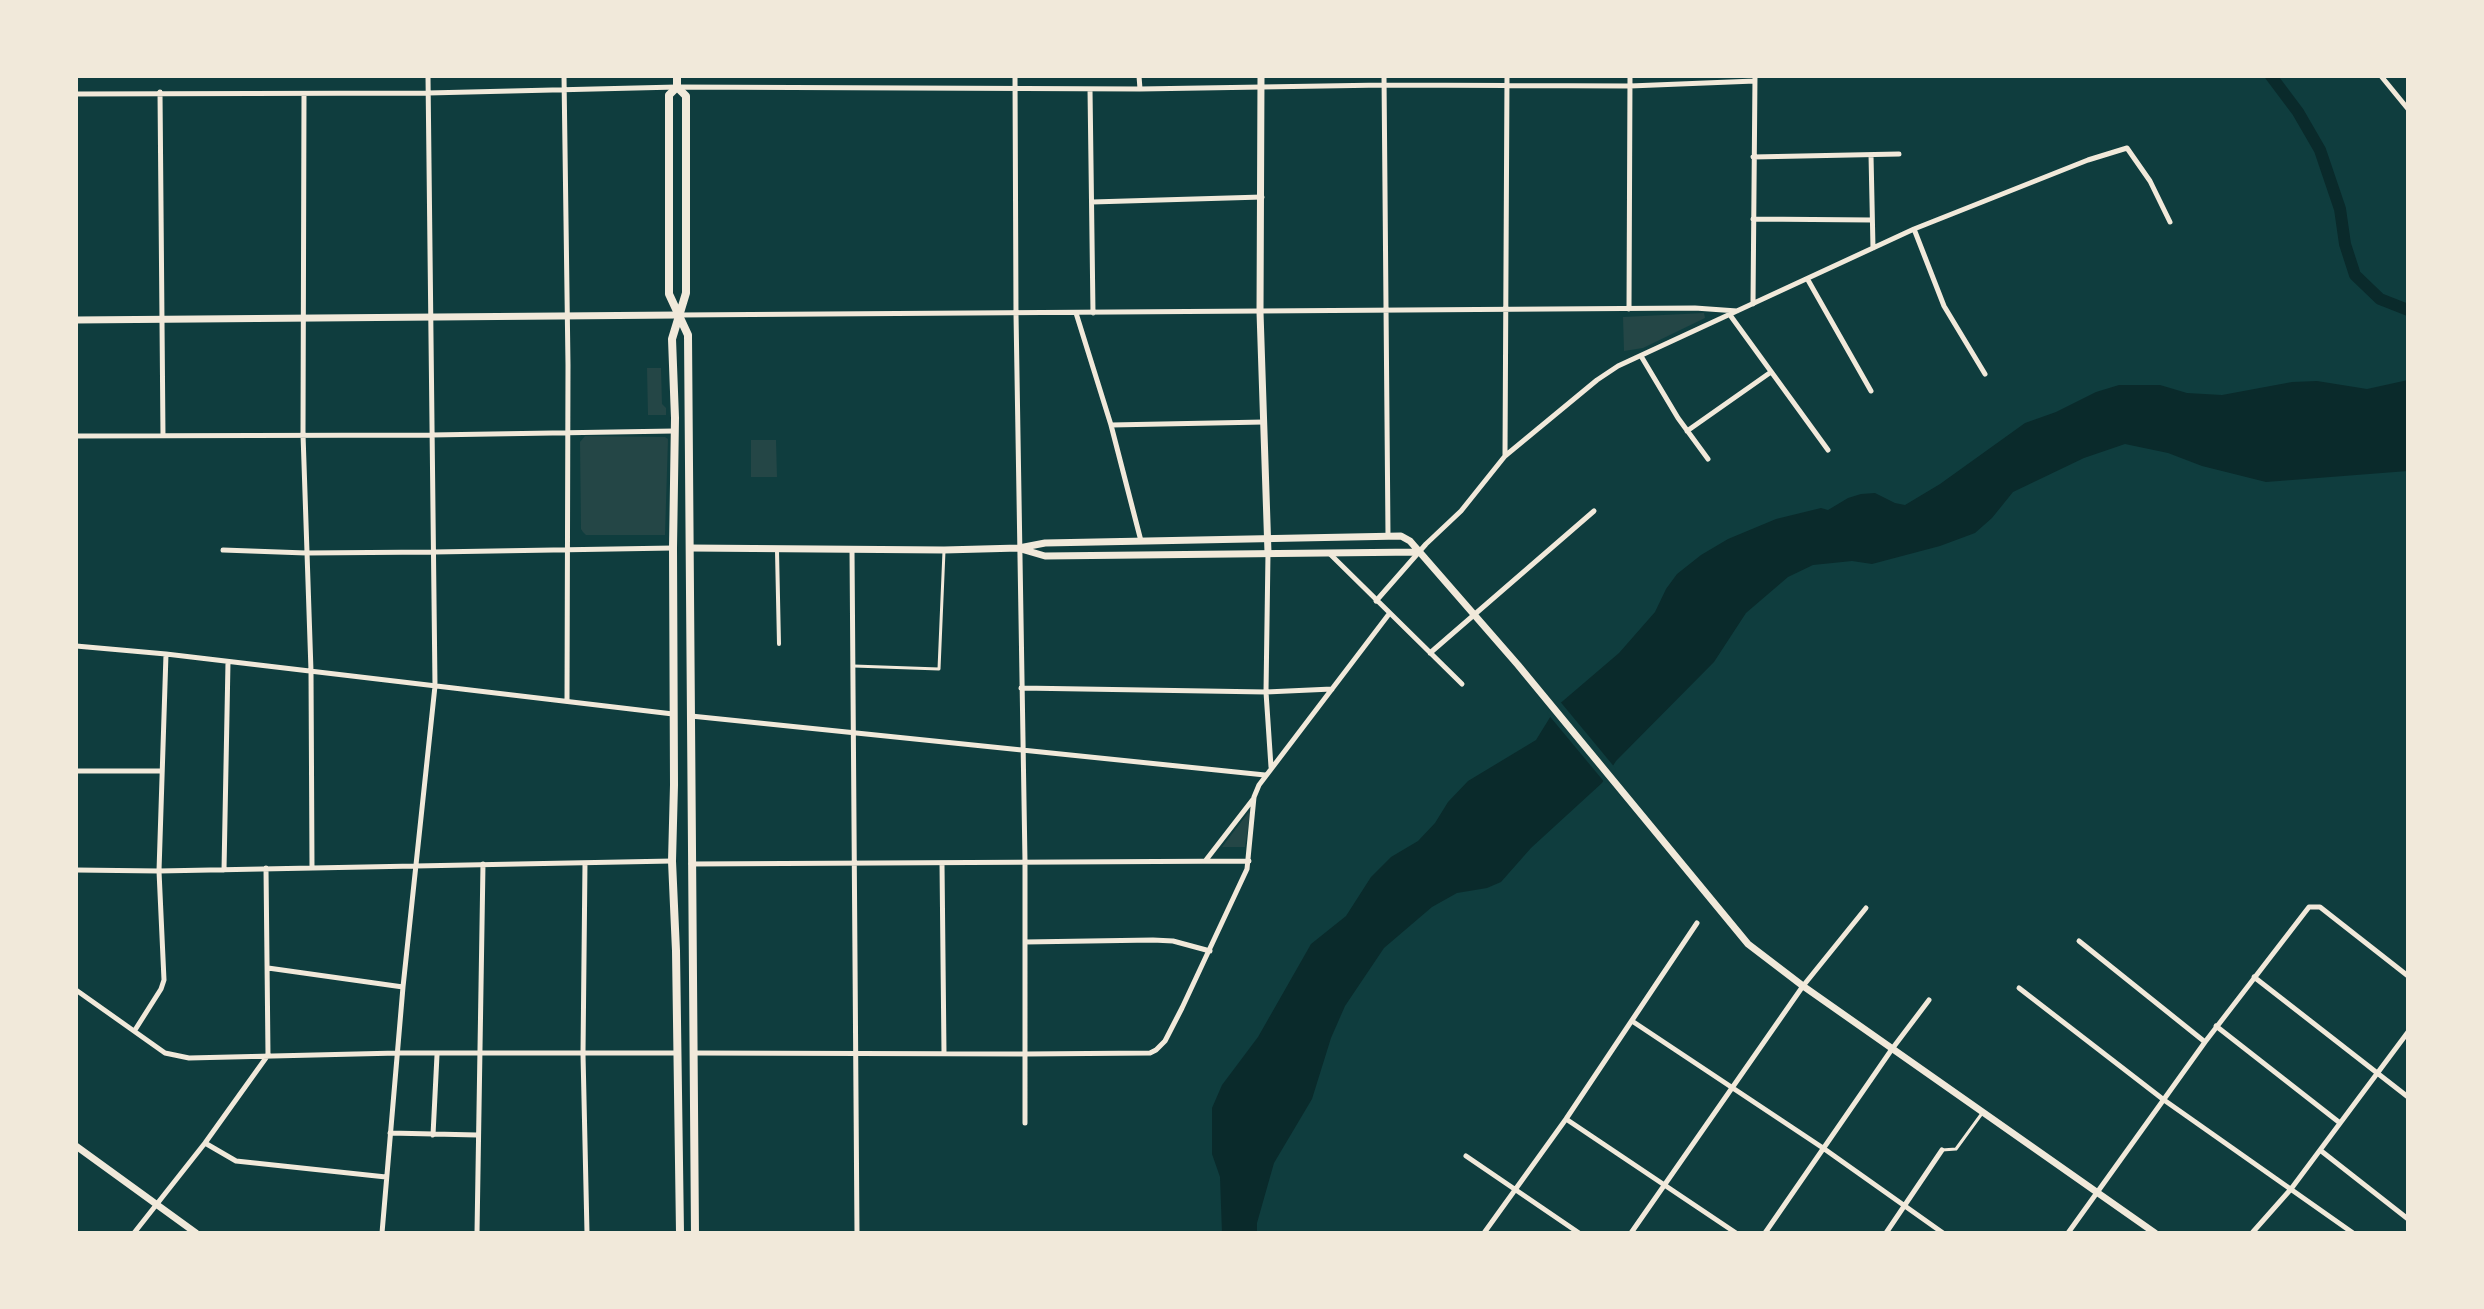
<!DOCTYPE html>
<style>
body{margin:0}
#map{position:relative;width:2484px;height:1309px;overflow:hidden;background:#0f3d3e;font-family:Figtree,sans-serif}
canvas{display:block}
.frame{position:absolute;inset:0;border:78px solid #f1e9da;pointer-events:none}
</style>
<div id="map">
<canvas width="2484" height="1309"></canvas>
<div class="frame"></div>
</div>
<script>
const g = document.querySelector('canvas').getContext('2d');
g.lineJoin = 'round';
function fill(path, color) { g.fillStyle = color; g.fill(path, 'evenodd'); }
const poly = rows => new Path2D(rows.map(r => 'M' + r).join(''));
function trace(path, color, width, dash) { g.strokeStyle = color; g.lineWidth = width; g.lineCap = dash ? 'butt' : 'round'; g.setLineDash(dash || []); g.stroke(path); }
const green = poly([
 [1704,313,1705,318,1643,348,1624,351,1623,317],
 [647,368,661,368,662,404,666,408,666,415,648,415],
 [585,436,665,437,668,439,665,535,586,535,583,532,581,529,580,442],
 [751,440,776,440,777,477,751,477],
 [1251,809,1245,847,1222,847]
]);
const water = poly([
 [2408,380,2408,471,2266,482,2202,466,2168,453,2125,444,2084,458,2013,492,1992,518,1975,533,1940,546,1872,564,1852,561,1813,565,1788,577,1746,613,1714,662,1616,761,1602,783,1531,848,1501,882,1487,888,1457,893,1432,907,1384,948,1345,1006,1331,1038,1312,1099,1274,1163,1257,1223,1257,1233,1222,1233,1220,1177,1212,1154,1212,1108,1222,1085,1258,1037,1311,944,1346,916,1371,877,1391,857,1418,841,1435,823,1448,802,1468,781,1536,740,1557,706,1619,653,1655,612,1666,589,1677,574,1701,555,1728,539,1776,519,1821,508,1828,510,1848,498,1861,494,1875,493,1895,503,1905,505,1940,484,2025,423,2056,412,2096,392,2119,385,2160,385,2187,393,2222,395,2292,382,2317,381,2367,389]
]);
const pier = poly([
 [1558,699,1616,769,1606,784,1547,713]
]);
const canal = poly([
 [2271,76,2298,112,2320,150,2340,209,2345,244,2355,275,2380,299,2408,310]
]);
const service = poly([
 [854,666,939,669,944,551],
 [1942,1150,1956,1149,1983,1112]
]);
const pedestrian = poly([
 [777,551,779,644]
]);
const minor = poly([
 [564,76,568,365,567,701],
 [1015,76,1016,314,1025,861,1025,1123],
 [1139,76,1140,89],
 [1384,76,1388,535],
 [2381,76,2408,109],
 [1090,89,1093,313],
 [160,92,163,436],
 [76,94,428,93,677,87,1140,89,1384,85,1630,86,1755,81],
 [304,94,303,434,311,671,312,867],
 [1871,155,1873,248],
 [1753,157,1899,154],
 [1092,202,1262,197],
 [1753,219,1872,220],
 [1914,229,1944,306,1985,374],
 [1808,280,1871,391],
 [1753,304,1755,76],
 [1629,309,1630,76],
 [1076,313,1111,425,1141,541],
 [679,315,1695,308,1737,311],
 [1730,315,1828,450],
 [1641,356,1678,418,1708,459],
 [1111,425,1264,422],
 [1687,431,1771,372],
 [76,436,431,435,674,431],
 [1505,455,1507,76],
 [852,549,857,1233],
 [223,550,306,553,434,552,673,548],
 [1268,553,1266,692,1271,767],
 [1330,554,1462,684],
 [1376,601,1426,544,1461,511,1505,456,1597,380,1618,366,1914,229,2088,160,2127,148,2150,181,2170,222],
 [76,646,166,654,673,714],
 [1430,653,1594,511],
 [1021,688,1266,692,1332,689],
 [691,716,1265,775],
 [76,771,161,771],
 [1206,860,1254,798],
 [585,863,583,1054,587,1233],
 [942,863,944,1053],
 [691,864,1249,861],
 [76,870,159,871,672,861],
 [224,870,228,662],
 [2079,941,2205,1042],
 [1025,942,1153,940,1173,941,1210,951],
 [268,968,403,987],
 [2254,977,2408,1097],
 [2019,988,2164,1100,2353,1233],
 [76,990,165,1053,189,1058,398,1053,677,1053],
 [1632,1021,1823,1148,1943,1233],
 [2216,1026,2340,1123],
 [135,1030,161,989,164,980,159,871,166,654],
 [694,1053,1026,1054,1150,1053,1156,1050,1165,1041,1182,1008,1247,869,1254,797,1259,785,1389,614],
 [1566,1119,1736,1233],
 [390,1133,477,1135],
 [433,1135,437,1055],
 [205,1143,236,1161,386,1177],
 [2320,1150,2408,1219],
 [1466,1156,1579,1233],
 [134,1233,205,1143,268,1055,266,868],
 [382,1233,403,987,435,686,428,76],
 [477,1233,483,864],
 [1484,1233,1566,1119,1697,923],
 [1631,1233,1803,986,1866,908],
 [1765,1233,1892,1049,1929,1000],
 [1886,1233,1942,1150],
 [2068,1233,2205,1042,2309,907,2320,907,2408,976],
 [2252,1233,2291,1189,2408,1032]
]);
const tertiary = poly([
 [1261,76,1260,312,1268,553],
 [76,320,678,315],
 [76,1146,196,1233]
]);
const secondary = poly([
 [690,548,944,550,1019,548,1045,543,1401,536,1410,541,1518,665,1748,944,1803,986,2155,1233],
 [1021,549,1045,556,1419,552]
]);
const primary = poly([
 [677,76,677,87,669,95,669,294,688,335,695,1233],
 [677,87,686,96,686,293,672,339,675,418,673,548,674,785,672,861,676,951,680,1233]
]);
fill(green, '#244646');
fill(water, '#0a2a2b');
fill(pier, '#0f3d3e');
trace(canal, '#0a2a2b', 12);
trace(service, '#f1e9da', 3);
trace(pedestrian, '#f1e9da', 4);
trace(minor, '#f1e9da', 5);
trace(tertiary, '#f1e9da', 7);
trace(secondary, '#f1e9da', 7);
trace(primary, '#f1e9da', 8);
</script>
